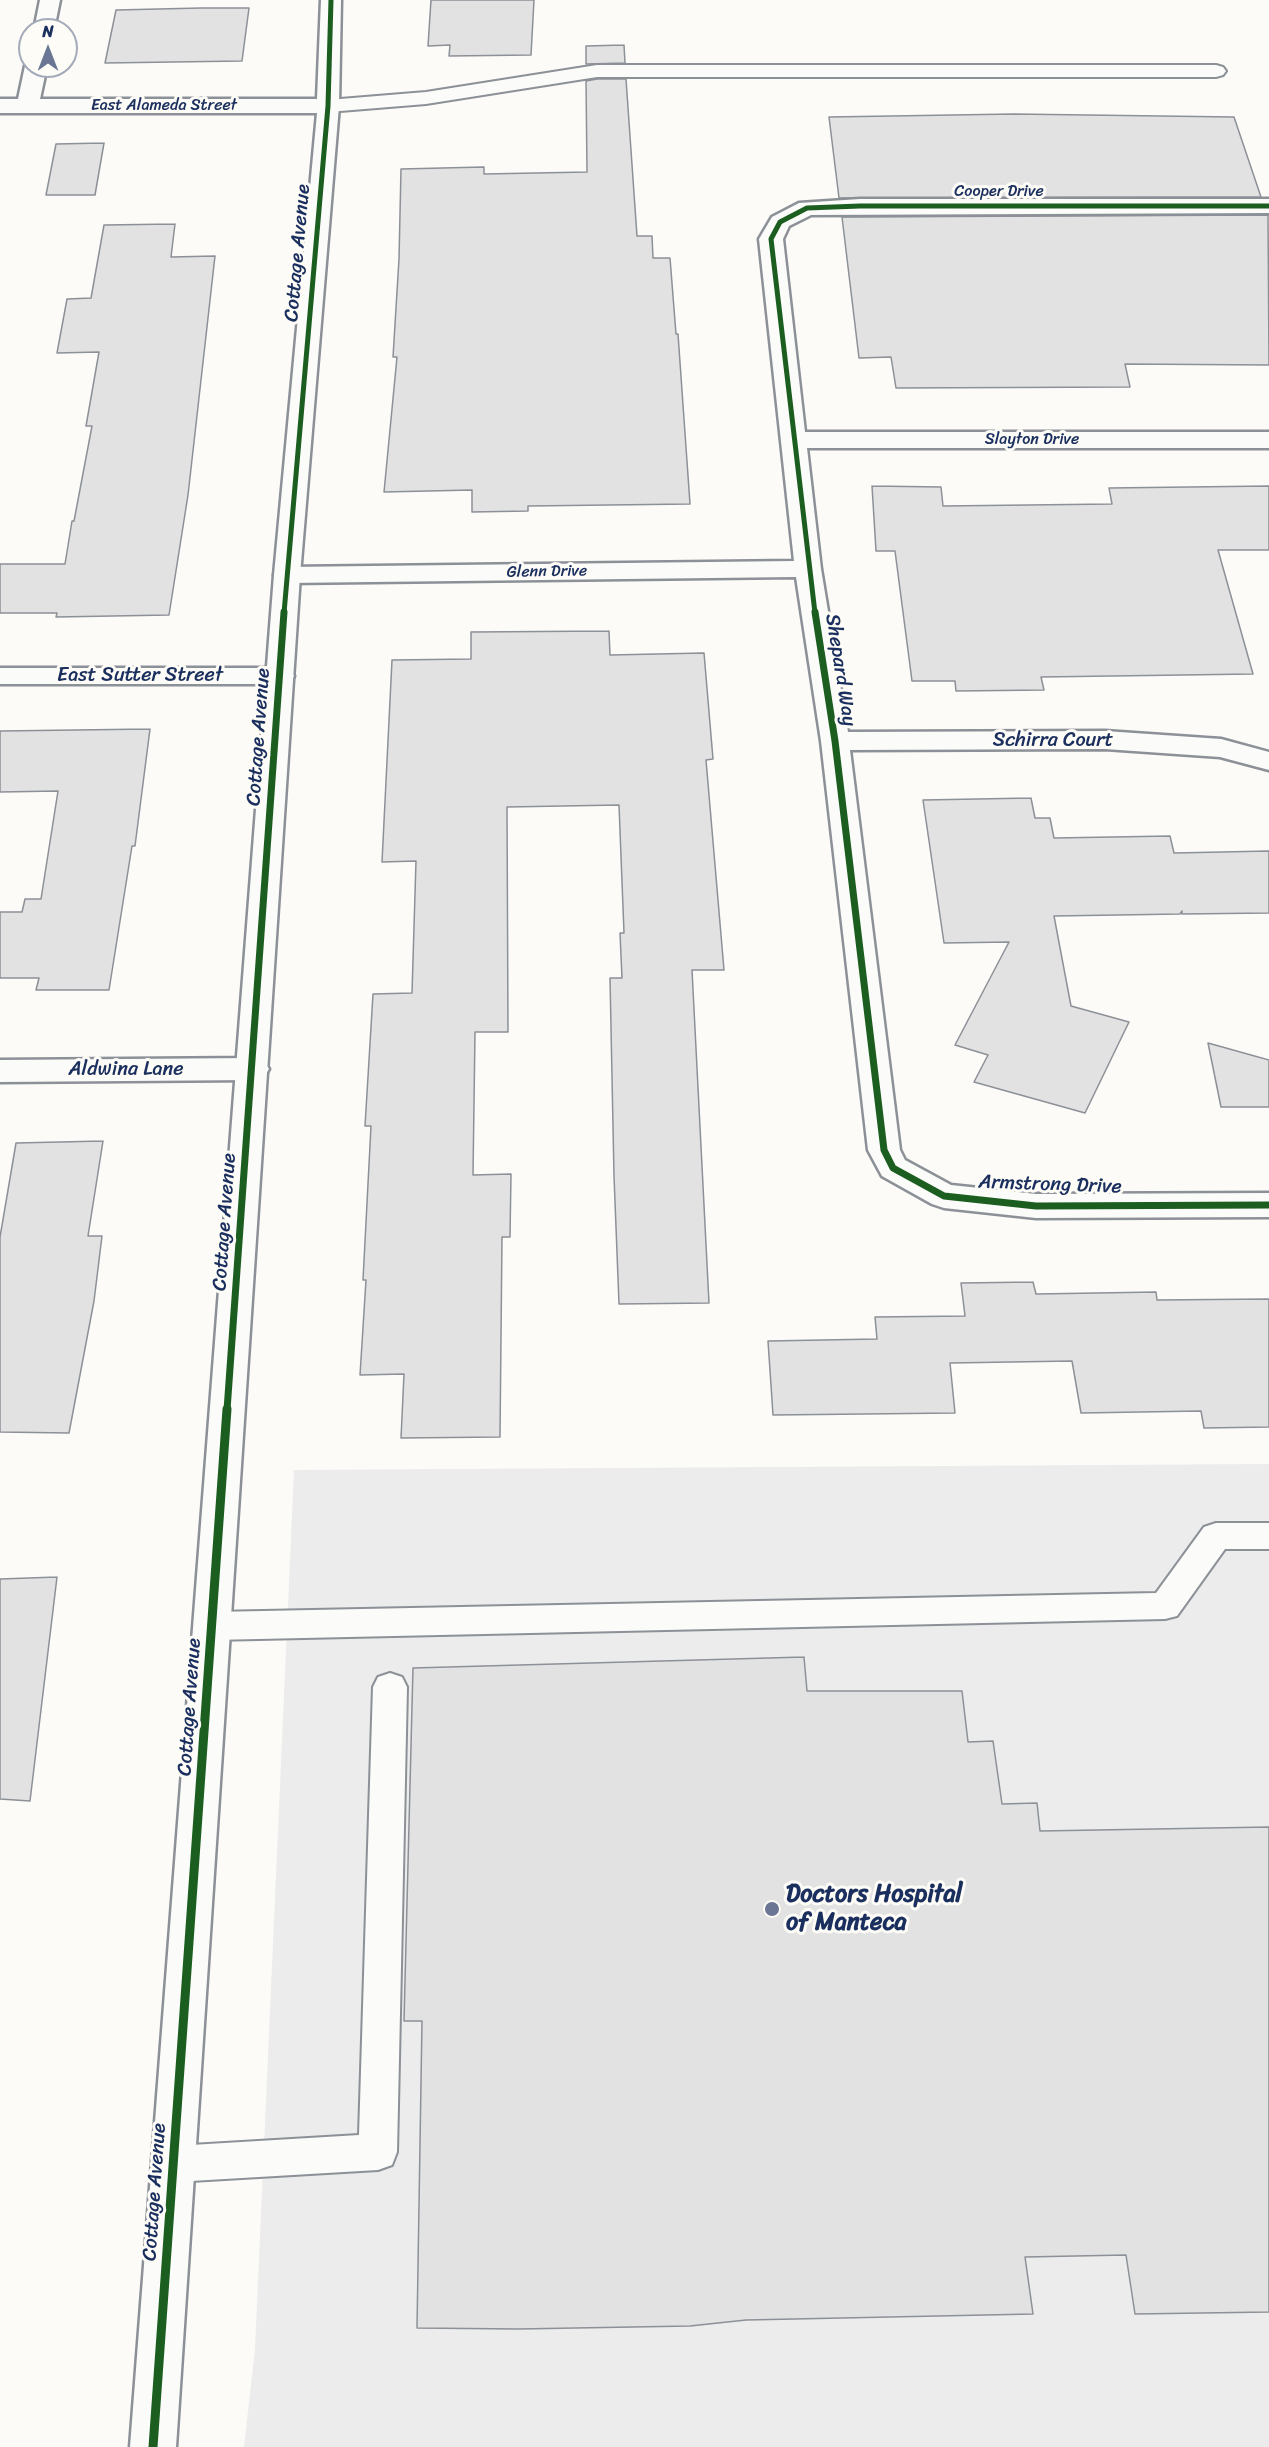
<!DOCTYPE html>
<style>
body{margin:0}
#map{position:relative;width:1269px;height:2447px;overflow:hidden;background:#fcfbf8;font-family:Sriracha,sans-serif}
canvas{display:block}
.north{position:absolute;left:18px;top:18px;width:60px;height:60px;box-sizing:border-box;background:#fdfcf7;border:2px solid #a3aaba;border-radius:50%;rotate:0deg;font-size:16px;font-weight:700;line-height:24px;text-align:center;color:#1b2f5e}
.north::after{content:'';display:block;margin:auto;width:21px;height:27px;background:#6a7694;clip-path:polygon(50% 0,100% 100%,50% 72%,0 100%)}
</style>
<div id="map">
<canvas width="1269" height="2447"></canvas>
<div class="north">N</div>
</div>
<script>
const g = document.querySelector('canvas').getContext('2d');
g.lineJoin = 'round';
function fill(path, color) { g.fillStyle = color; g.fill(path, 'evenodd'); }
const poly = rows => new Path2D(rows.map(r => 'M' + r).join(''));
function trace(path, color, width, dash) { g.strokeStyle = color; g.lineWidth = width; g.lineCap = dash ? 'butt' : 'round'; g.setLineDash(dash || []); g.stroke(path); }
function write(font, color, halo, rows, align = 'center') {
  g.font = font + ' Sriracha,sans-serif'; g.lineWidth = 6; g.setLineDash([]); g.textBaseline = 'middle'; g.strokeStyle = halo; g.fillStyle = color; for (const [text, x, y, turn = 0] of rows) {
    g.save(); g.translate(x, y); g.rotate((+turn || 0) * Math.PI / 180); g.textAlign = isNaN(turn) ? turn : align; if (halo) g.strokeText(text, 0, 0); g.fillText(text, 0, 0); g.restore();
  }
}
const built = poly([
 [1269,1464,1269,2447,244,2447,255,2349,294,1470]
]);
const building = poly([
 [431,0,534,0,531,55,449,56,450,45,428,46,431,0],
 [201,8,249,8,242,61,105,63,116,10,201,8],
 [624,45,625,63,586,64,586,46,624,45],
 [597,79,626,79,637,236,652,236,653,258,670,258,676,334,678,334,690,504,528,506,528,511,472,512,472,490,384,492,397,357,393,357,399,259,401,169,484,167,484,174,587,172,586,81,597,79],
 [1014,114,1234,117,1261,197,839,198,829,117,1014,114],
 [104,143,95,195,46,195,56,144,104,143],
 [1268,215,1269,365,1125,364,1130,387,896,388,891,357,859,358,842,217,1268,215],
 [175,224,171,257,215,256,188,495,169,615,56,617,57,613,0,613,0,564,65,564,72,521,74,521,92,426,86,426,99,352,57,353,67,299,91,298,104,225,175,224],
 [872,486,941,487,943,506,1112,504,1109,488,1269,486,1269,550,1218,550,1253,674,1041,677,1044,690,956,691,955,681,912,681,895,551,876,551,872,486],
 [609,631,610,655,704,653,713,759,706,760,724,970,692,970,709,1303,619,1304,614,1176,610,978,622,978,620,933,624,933,619,805,507,807,508,1032,475,1032,473,1175,511,1174,510,1237,502,1237,500,1437,401,1438,404,1374,360,1375,366,1280,363,1280,371,1126,365,1126,373,994,412,993,416,861,382,862,392,660,471,659,471,632,609,631],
 [150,729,135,846,132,846,109,990,36,990,39,978,0,978,0,912,22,912,25,899,41,899,58,791,0,792,0,731,150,729],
 [1031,798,1035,818,1050,818,1054,838,1170,836,1174,853,1269,851,1269,913,1182,914,1182,911,1180,914,1054,916,1071,1006,1129,1022,1085,1113,974,1082,988,1055,955,1045,1009,942,944,943,923,800,1031,798],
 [1208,1043,1269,1060,1269,1107,1221,1107,1208,1043],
 [103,1141,88,1236,102,1236,94,1301,69,1433,0,1432,0,1237,16,1143,103,1141],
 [1033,1282,1036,1294,1156,1292,1157,1300,1269,1299,1269,1427,1204,1428,1201,1411,1081,1413,1072,1361,950,1363,955,1413,773,1415,768,1341,877,1339,875,1317,965,1316,961,1283,1033,1282],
 [57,1577,30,1801,0,1799,0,1579,57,1577],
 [804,1657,807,1691,962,1691,968,1742,993,1741,1002,1804,1037,1803,1040,1831,1269,1827,1269,2312,1135,2314,1126,2255,1025,2257,1033,2314,746,2320,690,2326,518,2329,417,2328,422,2021,404,2021,413,1668,804,1657]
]);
const lane = poly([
 [597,65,1216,65,1223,67,1226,71,1223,75,1216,77,597,77,426,104,328,112,321,110,318,106,321,102,328,100,426,92,597,65],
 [1216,1523,1269,1523,1269,1549,1225,1549,1177,1616,1165,1619,213,1640,201,1636,196,1626,201,1616,213,1612,1156,1593,1204,1527,1216,1523],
 [390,1673,402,1677,407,1687,397,2152,392,2165,378,2170,174,2182,160,2177,155,2164,160,2151,174,2146,359,2135,373,1687,378,1677,390,1673]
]);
const street = poly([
 [860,199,1269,199,1269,213,811,215,789,226,783,239,805,432,1269,432,1269,448,807,448,821,569,848,732,1105,731,1221,739,1269,752,1269,770,1220,757,1105,749,850,750,900,1150,905,1160,951,1185,1036,1194,1269,1193,1269,1217,1036,1218,944,1208,932,1204,882,1176,868,1150,821,741,796,577,287,583,278,581,274,575,278,569,287,567,794,561,759,239,772,217,799,203,860,199],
 [0,668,280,668,290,670,294,676,290,682,280,684,0,684,0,668],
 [253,1058,264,1061,269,1069,264,1077,253,1080,0,1082,0,1060,253,1058]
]);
const secondary = poly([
 [40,0,60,0,54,30,34,30,40,0],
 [321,0,341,0,339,106,300,575,176,2447,130,2447,274,575,317,113,0,113,0,99,18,99,25,66,30,61,30,66,47,66,40,99,317,99,321,0]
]);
const cyclewayFar2 = poly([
 [284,613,328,106,331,0],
 [815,613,771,239,780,222,807,208,860,206,1269,206]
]);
const cyclewayFar1 = poly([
 [815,612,835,741,884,1150,893,1168,944,1196,1036,1206,1269,1205],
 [227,1410,284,612]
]);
const cycleway = poly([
 [153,2447,227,1409]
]);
const markers = [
 [772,1909,8,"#6a7694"]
];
const farStreetnames = [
 ["East Alameda Street",164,106],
 ["Cooper Drive",999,192],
 ["Slayton Drive",1032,440],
 ["Glenn Drive",547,572,-1]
];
const streetNames = [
 ["Cottage Avenue",298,253,-85],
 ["Shepard Way",840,670,81],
 ["East Sutter Street",140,676],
 ["Cottage Avenue",259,737,-86],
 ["Schirra Court",1053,741],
 ["Aldwina Lane",126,1070],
 ["Armstrong Drive",1050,1185,2],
 ["Cottage Avenue",225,1222,-86],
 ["Cottage Avenue",190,1707,-86],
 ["Cottage Avenue",155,2192,-86]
];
const nearPoinames = [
 ["Doctors Hospital",786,1895],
 ["of Manteca",786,1923]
];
fill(built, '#ebeceb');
fill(building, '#e2e2e2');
trace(building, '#8c9097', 1.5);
trace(lane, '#8c9097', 4);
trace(street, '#8c9097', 5);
trace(secondary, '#8c9097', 5);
fill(lane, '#fbfbf9');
fill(street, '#fbfbf9');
fill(secondary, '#fbfbf9');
trace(cyclewayFar2, '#1b5e20', 5);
trace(cyclewayFar1, '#1b5e20', 7);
trace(cycleway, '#1b5e20', 9);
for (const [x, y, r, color] of markers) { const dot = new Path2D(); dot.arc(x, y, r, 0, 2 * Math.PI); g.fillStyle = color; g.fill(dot); trace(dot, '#fdfcf7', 2); }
write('16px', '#1b2f5e', '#fdfcf7', farStreetnames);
write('20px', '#1b2f5e', '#fdfcf7', streetNames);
write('bold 24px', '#1b2f5e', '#fdfcf7', nearPoinames, 'left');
</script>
